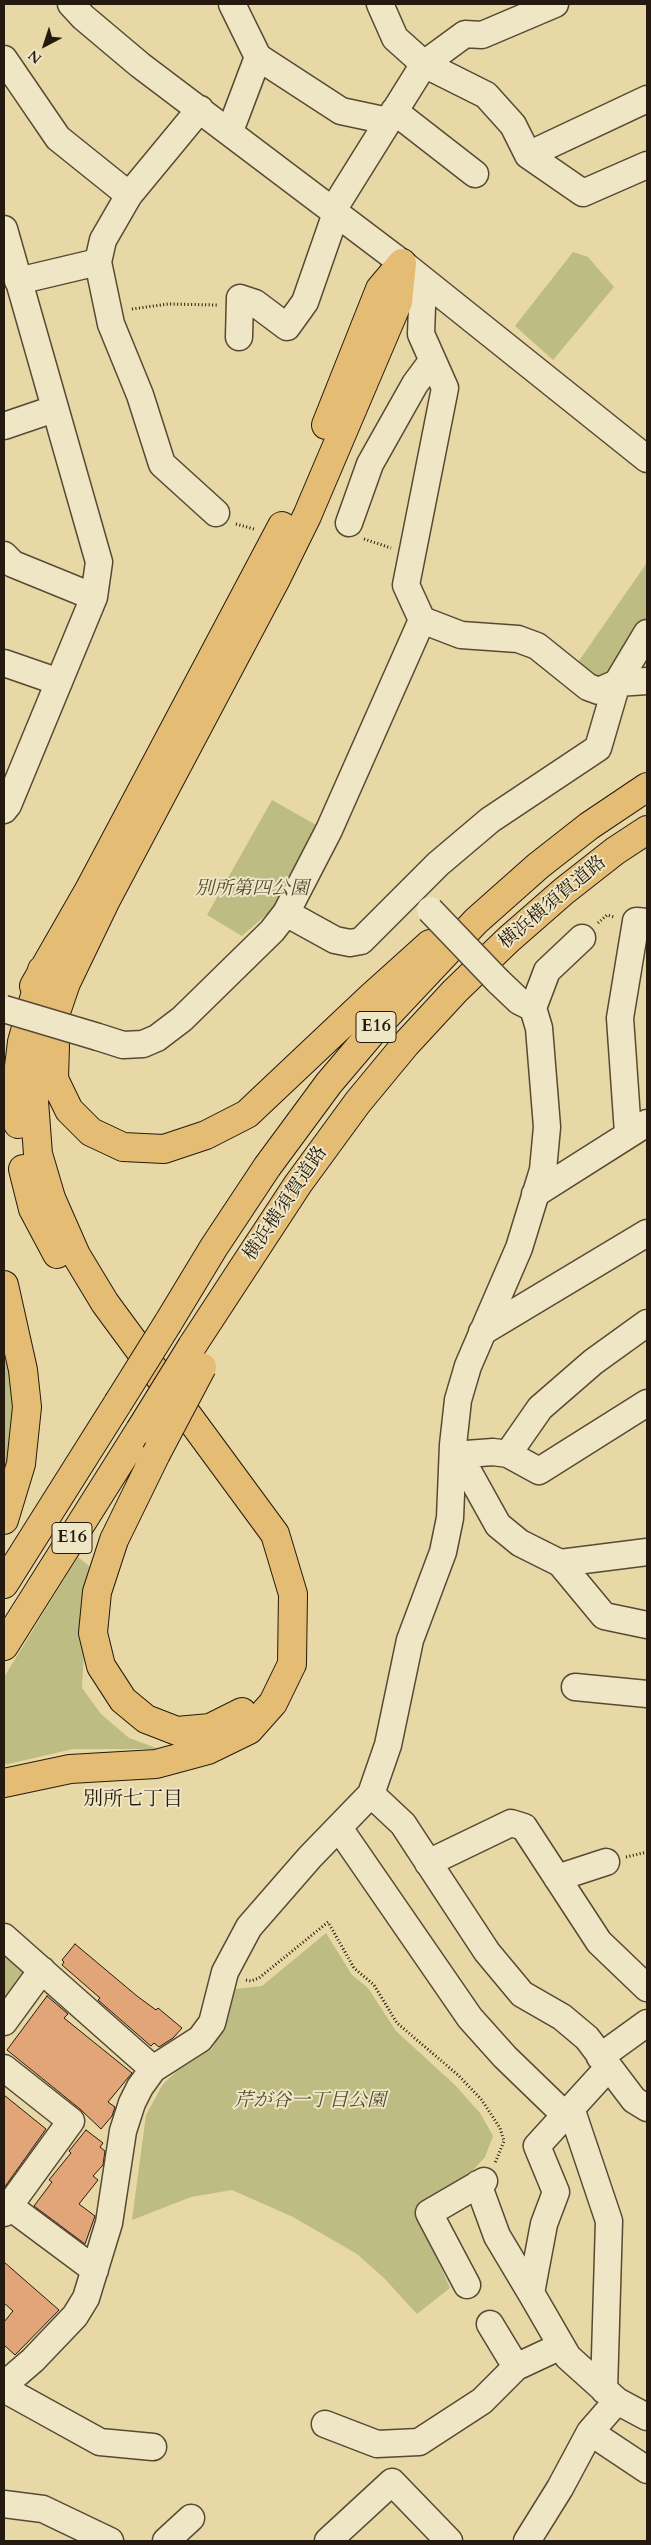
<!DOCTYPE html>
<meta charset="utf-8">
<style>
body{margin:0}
#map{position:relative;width:651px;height:2545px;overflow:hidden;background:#e7d8a6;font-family:Cardo,serif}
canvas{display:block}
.frame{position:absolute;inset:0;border:5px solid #251a0f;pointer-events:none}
.north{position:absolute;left:20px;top:20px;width:50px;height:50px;-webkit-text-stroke:4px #efe6c5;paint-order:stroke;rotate:220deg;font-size:14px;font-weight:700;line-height:20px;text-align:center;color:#251a0f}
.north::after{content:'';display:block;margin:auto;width:18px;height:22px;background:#251a0f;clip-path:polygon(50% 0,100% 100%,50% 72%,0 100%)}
</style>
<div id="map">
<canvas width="651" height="2545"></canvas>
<div class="frame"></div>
<div class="north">N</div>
</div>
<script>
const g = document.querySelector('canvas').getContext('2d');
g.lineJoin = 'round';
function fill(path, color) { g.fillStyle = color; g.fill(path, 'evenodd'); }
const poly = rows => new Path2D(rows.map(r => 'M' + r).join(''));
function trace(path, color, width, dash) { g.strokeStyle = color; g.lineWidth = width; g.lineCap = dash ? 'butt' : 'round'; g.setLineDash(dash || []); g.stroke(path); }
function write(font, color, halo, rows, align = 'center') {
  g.font = font + ' Cardo,"Noto Serif JP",serif'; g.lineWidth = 4; g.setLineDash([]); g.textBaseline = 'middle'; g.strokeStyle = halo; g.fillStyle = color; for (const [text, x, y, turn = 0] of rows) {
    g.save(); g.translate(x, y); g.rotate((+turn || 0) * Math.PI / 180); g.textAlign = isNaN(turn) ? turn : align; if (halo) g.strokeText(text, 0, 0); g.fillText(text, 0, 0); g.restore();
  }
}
const green = poly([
 [573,252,588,257,614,287,553,360,515,326],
 [646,564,647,624,613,679,598,684,574,668],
 [272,800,316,825,274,908,242,936,207,915],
 [4,1321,15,1415,4,1490],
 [78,1557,89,1566,82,1688,101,1714,129,1738,159,1749,73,1749,4,1765,4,1677],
 [326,1933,352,1975,368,1988,396,2031,455,2085,480,2113,493,2136,485,2157,467,2177,415,2208,450,2288,417,2314,384,2278,357,2254,293,2217,232,2190,191,2197,132,2220,146,2115,163,2084,177,2071,212,2049,228,2019,235,1989,262,1986],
 [4,1951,28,1971,4,2005]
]);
const building = poly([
 [75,1944,137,1996,156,2010,158,2008,182,2028,173,2038,159,2047,154,2043,151,2046,98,2000,100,1998,62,1965,64,1962,62,1960,75,1944],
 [47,1996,68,2014,64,2018,132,2073,108,2102,115,2107,112,2116,101,2129,80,2109,7,2050,47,1996],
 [4,2095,46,2129,4,2188,4,2095],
 [86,2130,103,2143,100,2147,105,2151,103,2165,93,2176,98,2180,79,2204,95,2216,85,2244,34,2206,52,2182,49,2180,71,2153,69,2151,86,2130],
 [4,2262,59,2310,15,2355,4,2345,4,2322,13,2311,4,2303,4,2262]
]);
const path = poly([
 [132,309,168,304,217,305],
 [236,524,254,529],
 [364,539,391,548],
 [598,923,607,915,614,917],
 [626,1857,647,1852],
 [246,1980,251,1981,259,1978,328,1922,354,1968,374,1985,397,2023,458,2075,481,2099,500,2128,504,2141,495,2163]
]);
const minor = poly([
 [71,4,83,17,140,65,402,263,647,459],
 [380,4,395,38,424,64,486,95,513,125,528,155,583,193,647,165],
 [258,57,341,111,388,121],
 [4,59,58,138,129,195],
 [394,111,475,174],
 [230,131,258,57,232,4],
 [528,155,647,99],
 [333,210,424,64,465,34,482,35,555,4],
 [4,229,99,562,94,597,8,805,4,810],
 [98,262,111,324,140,395,162,464,216,513],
 [423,280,421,334,445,388,406,585,422,620,329,830,286,913,335,940,350,943,361,941,438,864,490,820,598,748,617,683,647,633],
 [18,281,98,262,103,240,129,195,200,109],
 [239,337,240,298,255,303,287,327,305,302,336,213],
 [4,426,54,409],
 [349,523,370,464,415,384,432,361],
 [4,555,13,564,94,597],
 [422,620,461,635,518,639,537,646,588,687,599,691,617,683,647,681],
 [4,663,59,682],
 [498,981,519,1001,533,1008],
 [98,1037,123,1045,143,1044,157,1038,182,1019,272,931,286,913],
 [628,1133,620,1018,636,921,647,922],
 [535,1194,647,1123],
 [482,1332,647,1233],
 [508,1454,540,1408,593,1362,647,1323],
 [453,1455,468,1471,498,1525,520,1543,560,1563,604,1616,647,1625],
 [453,1455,493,1452,508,1454,539,1471,647,1403],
 [560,1563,647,1552],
 [575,1687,647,1694],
 [371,1794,403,1824,487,1952,522,1994,562,2017,587,2038,634,2100,647,2108],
 [339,1828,470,2018,505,2057,565,2115],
 [428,1863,511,1823,524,1827,599,1942,647,1988],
 [557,1878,606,1862],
 [4,1937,153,2069],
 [4,2022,42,1970],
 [600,2057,647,2023],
 [4,2068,71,2121,4,2213],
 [608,2068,537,2146,556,2192,544,2224,531,2293,568,2357,617,2401,647,2417],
 [571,2108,609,2221,604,2390],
 [478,2184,497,2236,531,2293],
 [9,2206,95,2270],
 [467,2285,429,2213,484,2181],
 [490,2324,516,2367],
 [4,2385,33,2360,75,2316,86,2298,109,2223,123,2131,132,2103,140,2087,153,2069,200,2039,212,2023,225,1972,249,1927,310,1857,371,1794,388,1745,410,1640,443,1552,450,1518,453,1445,458,1400,468,1366,519,1248,543,1170,547,1127,539,1028,533,1008,547,971,582,938],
 [4,2389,100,2442,153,2447],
 [325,2424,377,2444,419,2442,482,2401,516,2367,561,2346],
 [590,2432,647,2470],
 [4,2504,43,2509,110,2541],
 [166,2541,191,2518],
 [328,2541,392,2482,449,2541],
 [527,2541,560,2488,590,2432,617,2401]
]);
const highway = poly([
 [326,425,380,289,402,263],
 [34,986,89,890,282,526],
 [55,1046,54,1079,69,1110,91,1132,123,1147,164,1149,206,1135,247,1114,370,998,430,944],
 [18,1124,17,1083,22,1042,42,970],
 [23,1169,33,1209,57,1254],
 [4,1285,23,1370,27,1407,21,1464,4,1520],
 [168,1323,214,1247,267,1167,329,1083,380,1023,476,921,538,866,589,826,647,787],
 [192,1346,298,1184,358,1102,406,1044,455,991,509,939,564,891,615,851,647,830],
 [156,1454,114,1540,97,1592,93,1633,101,1666,123,1700,146,1719,177,1731,210,1728,242,1712],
 [4,1584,118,1403],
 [4,1646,140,1430],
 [4,1783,70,1769,156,1764,208,1750,249,1730,273,1703,292,1664,293,1594,275,1534,105,1303,76,1255,51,1198,38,1154,34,1101,43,1050,66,983,106,900,275,581,307,516,398,302,402,263]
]);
const minorBridge = poly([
 [430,910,498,981],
 [4,1009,98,1037]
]);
const highwayBridge = poly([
 [118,1403,168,1323],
 [140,1430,192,1346],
 [156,1454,202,1367]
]);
const shields = [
 [376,1027,40],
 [72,1538,40]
];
const shieldNames = [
 ["E16",376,1027],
 ["E16",72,1538]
];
const parkNames = [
 ["別所第四公園",252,890],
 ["芹が谷一丁目公園",310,2102]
];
const streetNames = [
 ["横浜横須賀道路",553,903,-40],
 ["横浜横須賀道路",286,1204,-56]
];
const neighbourhoodNames = [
 ["別所七丁目",133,1800]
];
fill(green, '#bdbc82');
fill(building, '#e1a578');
trace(building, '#251a0f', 1);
trace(minor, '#564a35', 29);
trace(highway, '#251a0f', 30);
trace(path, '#251a0f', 3, [1, 2.5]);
trace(minor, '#efe6c5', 26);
trace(highway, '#e4bc73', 28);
trace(minorBridge, '#564a35', 29, []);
trace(highwayBridge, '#251a0f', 30, []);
trace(minorBridge, '#efe6c5', 26);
trace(highwayBridge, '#e4bc73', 28);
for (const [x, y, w] of shields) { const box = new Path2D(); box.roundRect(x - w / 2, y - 15.5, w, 31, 4); g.fillStyle = '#efe6c5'; g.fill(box); trace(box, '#251a0f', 1); }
write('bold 18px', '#251a0f', null, shieldNames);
write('italic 19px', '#534b32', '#efe6c5', parkNames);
write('19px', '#251a0f', '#efe6c5', streetNames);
write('20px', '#251a0f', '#efe6c5', neighbourhoodNames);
</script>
